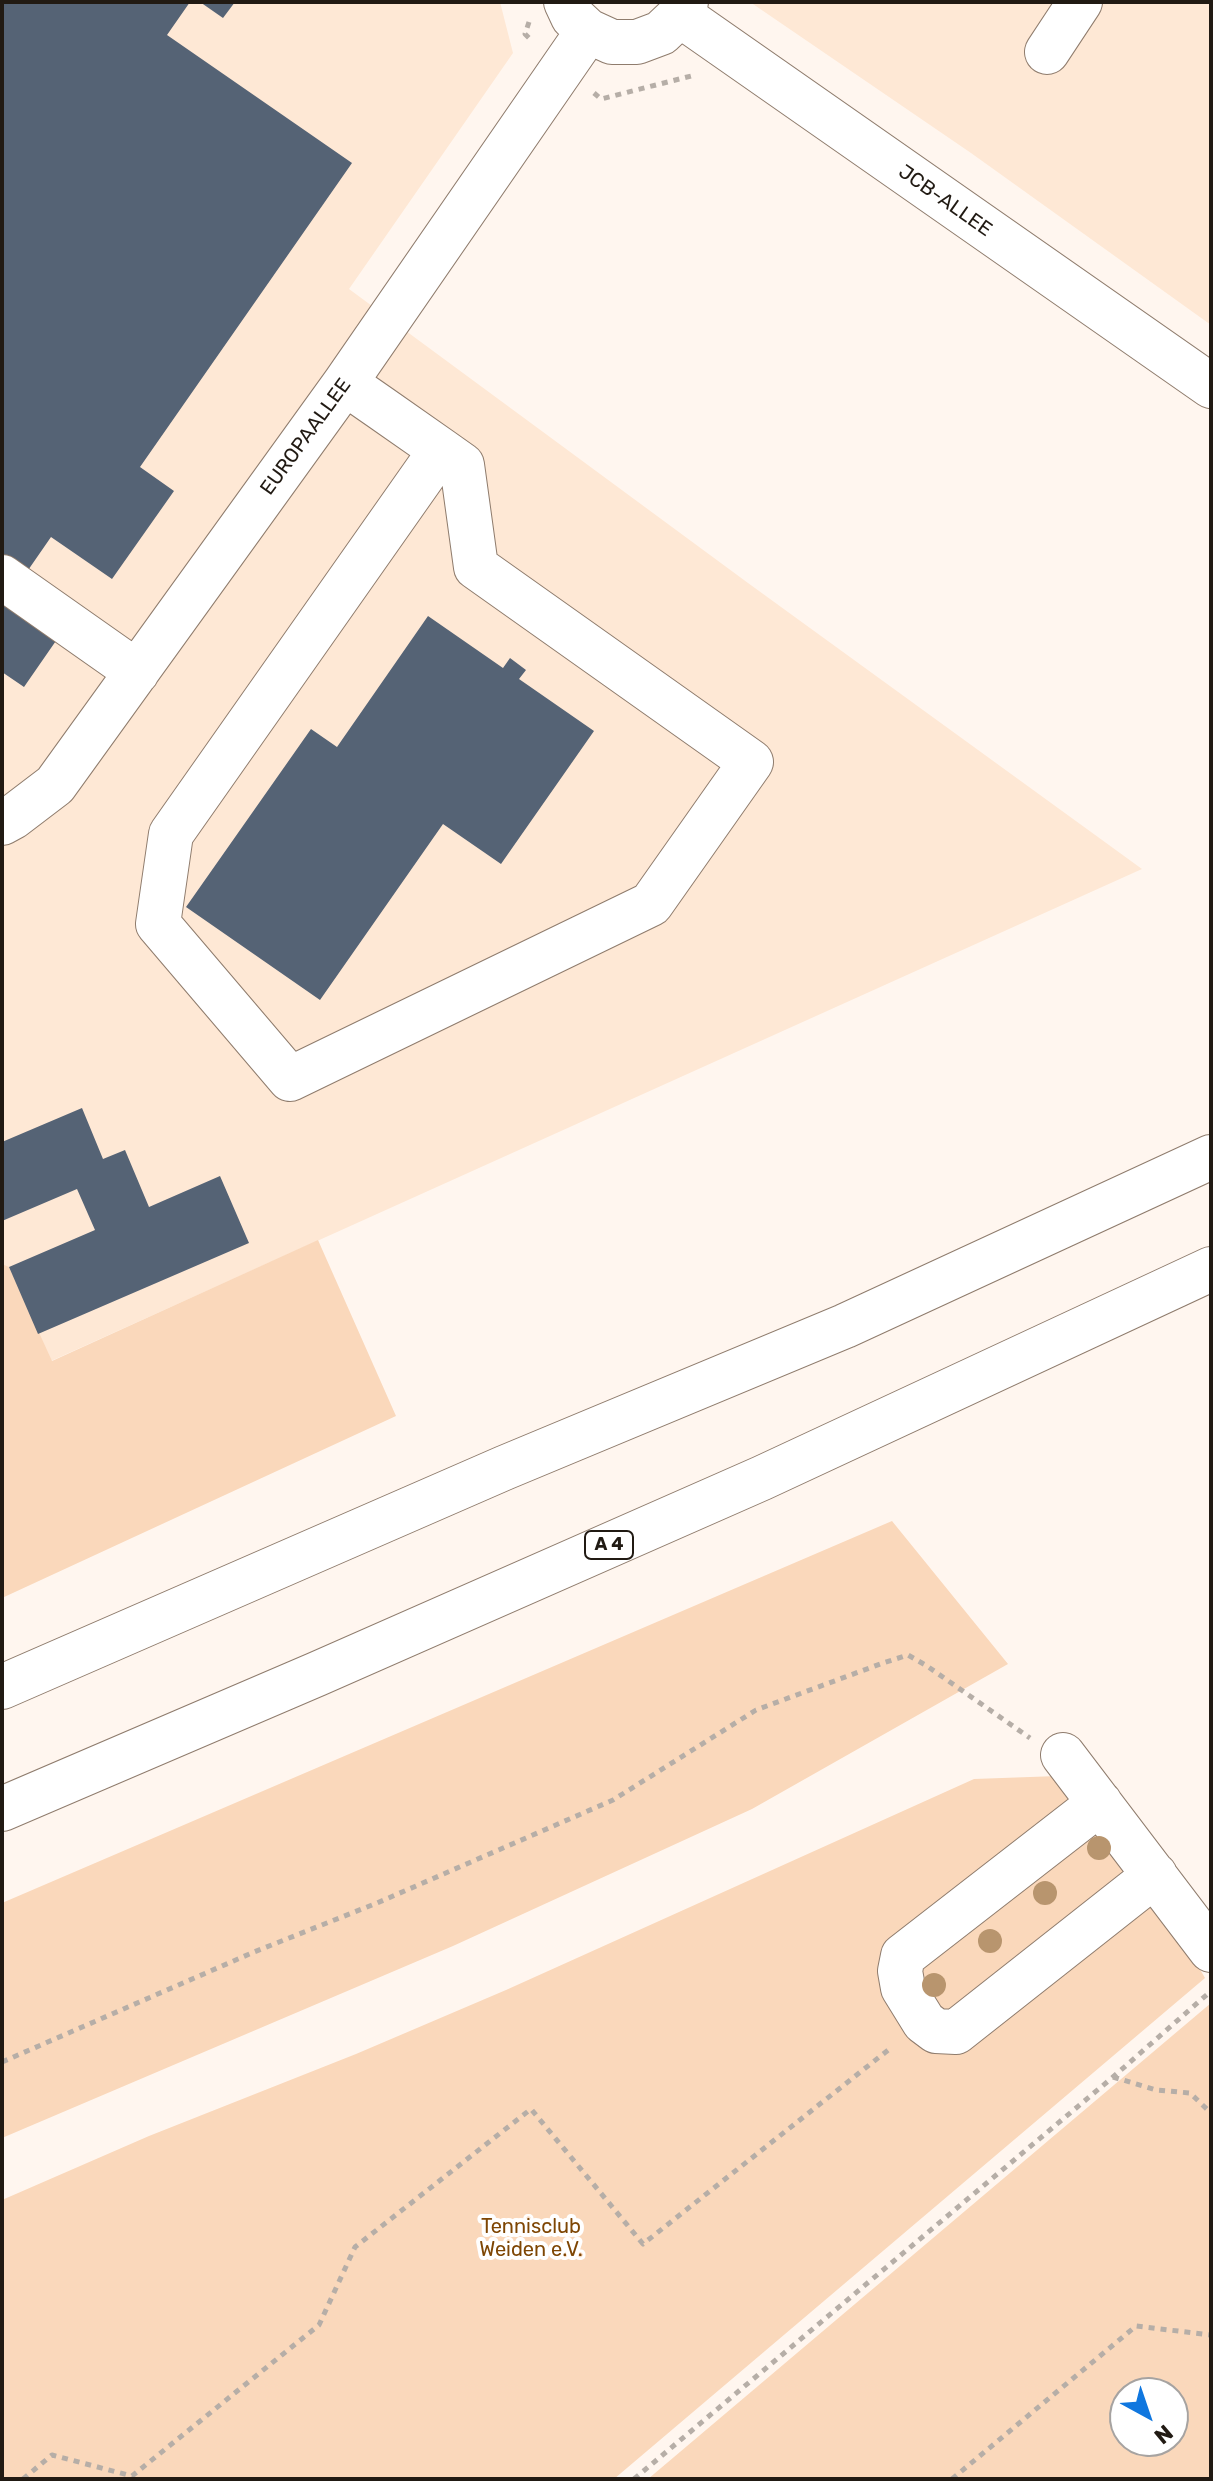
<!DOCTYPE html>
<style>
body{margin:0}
#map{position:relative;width:1213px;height:2481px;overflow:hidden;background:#fff6ef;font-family:Rubik,sans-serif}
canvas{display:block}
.frame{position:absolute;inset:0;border:4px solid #211a13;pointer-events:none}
.north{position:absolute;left:1109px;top:2377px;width:80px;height:80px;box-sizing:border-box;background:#fff;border:2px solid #a6a3a1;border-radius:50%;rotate:140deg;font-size:22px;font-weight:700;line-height:32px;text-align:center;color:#211a13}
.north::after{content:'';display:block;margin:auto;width:28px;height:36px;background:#1077df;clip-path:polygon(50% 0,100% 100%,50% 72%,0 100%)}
</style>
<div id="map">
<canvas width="1213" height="2481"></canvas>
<div class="frame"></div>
<div class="north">N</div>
</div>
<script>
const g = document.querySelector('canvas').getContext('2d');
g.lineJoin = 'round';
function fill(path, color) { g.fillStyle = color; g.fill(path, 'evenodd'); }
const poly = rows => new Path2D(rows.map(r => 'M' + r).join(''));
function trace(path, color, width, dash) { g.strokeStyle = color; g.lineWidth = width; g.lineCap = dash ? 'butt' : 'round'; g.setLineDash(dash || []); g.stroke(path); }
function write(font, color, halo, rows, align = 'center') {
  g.font = font + ' Rubik,sans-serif'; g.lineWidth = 8; g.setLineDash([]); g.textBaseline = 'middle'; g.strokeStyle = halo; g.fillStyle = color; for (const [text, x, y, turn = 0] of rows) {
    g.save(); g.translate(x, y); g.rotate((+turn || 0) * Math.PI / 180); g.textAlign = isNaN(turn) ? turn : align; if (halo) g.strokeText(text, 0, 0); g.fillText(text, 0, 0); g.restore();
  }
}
const built = poly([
 [2,2,500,2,513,53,349,289,748,583,1142,869,51,1361,2,1390],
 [750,2,1211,2,1211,325,971,153]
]);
const green = poly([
 [318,1240,396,1416,2,1598,2,1264,9,1267,52,1361],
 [892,1521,1008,1664,752,1809,453,1946,2,2138,2,1903],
 [1058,1776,1173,1922,1205,1978,614,2479,2,2479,2,2200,149,2136,356,2054,506,1990,974,1779],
 [1211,2003,1211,2479,648,2479],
 [1125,2393,1173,2393,1173,2441,1125,2441]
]);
const building = poly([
 [2,2,190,2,167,35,352,163,140,467,174,491,112,579,51,537,24,576,2,561],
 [200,2,235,2,223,18],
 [2,595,60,635,24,687,2,672],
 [428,616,503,668,510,658,526,670,519,679,594,731,501,864,443,824,320,1000,186,907,311,729,337,747],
 [82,1108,103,1159,125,1150,149,1207,220,1176,249,1243,38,1334,9,1267,95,1230,77,1189,2,1221,2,1142]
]);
const path = poly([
 [529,22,525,34,531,40],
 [594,93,601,99,695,75],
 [2,2062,254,1952,377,1903,613,1800,756,1710,883,1663,908,1655,927,1666,1030,1738],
 [1113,2077,1156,2090,1190,2093,1211,2113],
 [23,2479,52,2455,132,2476,319,2325,355,2247,531,2109,643,2244,892,2047],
 [634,2479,1113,2077,1211,1991],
 [952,2479,1136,2326,1211,2335]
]);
const minor = poly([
 [566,2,573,17,588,31,612,42,637,42,661,33,680,15,686,2],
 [680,15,1211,386],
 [1047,52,1080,2],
 [345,383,381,408,441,450,462,465,476,567,751,762,651,904,290,1079,158,924,171,834,441,450],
 [2,577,137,672],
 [2,823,13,817,55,785,345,383,588,31],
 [1063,1755,1211,1950],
 [1100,1803,903,1956,900,1971,903,1988,924,2022,936,2031,956,2032,1155,1875]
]);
const highway = poly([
 [2,1687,504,1468,845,1326,1211,1157],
 [2,1809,317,1674,762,1478,1211,1269]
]);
const trees = [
 [1099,1848],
 [1045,1893],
 [990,1941],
 [934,1985]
];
const shields = [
 [609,1545,48]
];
const shieldNames = [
 ["A 4",609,1545]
];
const streetNames = [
 ["JCB-ALLEE",945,201,35],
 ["EUROPAALLEE",306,437,-54]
];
const parkNames = [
 ["Tennisclub",531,2227],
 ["Weiden e.V.",531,2250]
];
fill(built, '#fee8d5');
fill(green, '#fad8bb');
fill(building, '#556375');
trace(minor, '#8f7c6d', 46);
trace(highway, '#8f7c6d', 46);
trace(path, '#b6aea7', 5, [6, 6]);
trace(minor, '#fff', 44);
trace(highway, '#fff', 44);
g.fillStyle = '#b8956e';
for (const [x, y] of trees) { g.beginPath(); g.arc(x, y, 12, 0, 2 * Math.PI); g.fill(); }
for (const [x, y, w] of shields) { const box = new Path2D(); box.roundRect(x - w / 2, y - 14, w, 28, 6); g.fillStyle = '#fff'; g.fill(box); trace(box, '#211a13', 2); }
write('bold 18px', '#211a13', null, shieldNames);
write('20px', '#211a13', '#fff', streetNames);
write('20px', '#7e4604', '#fff', parkNames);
</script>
